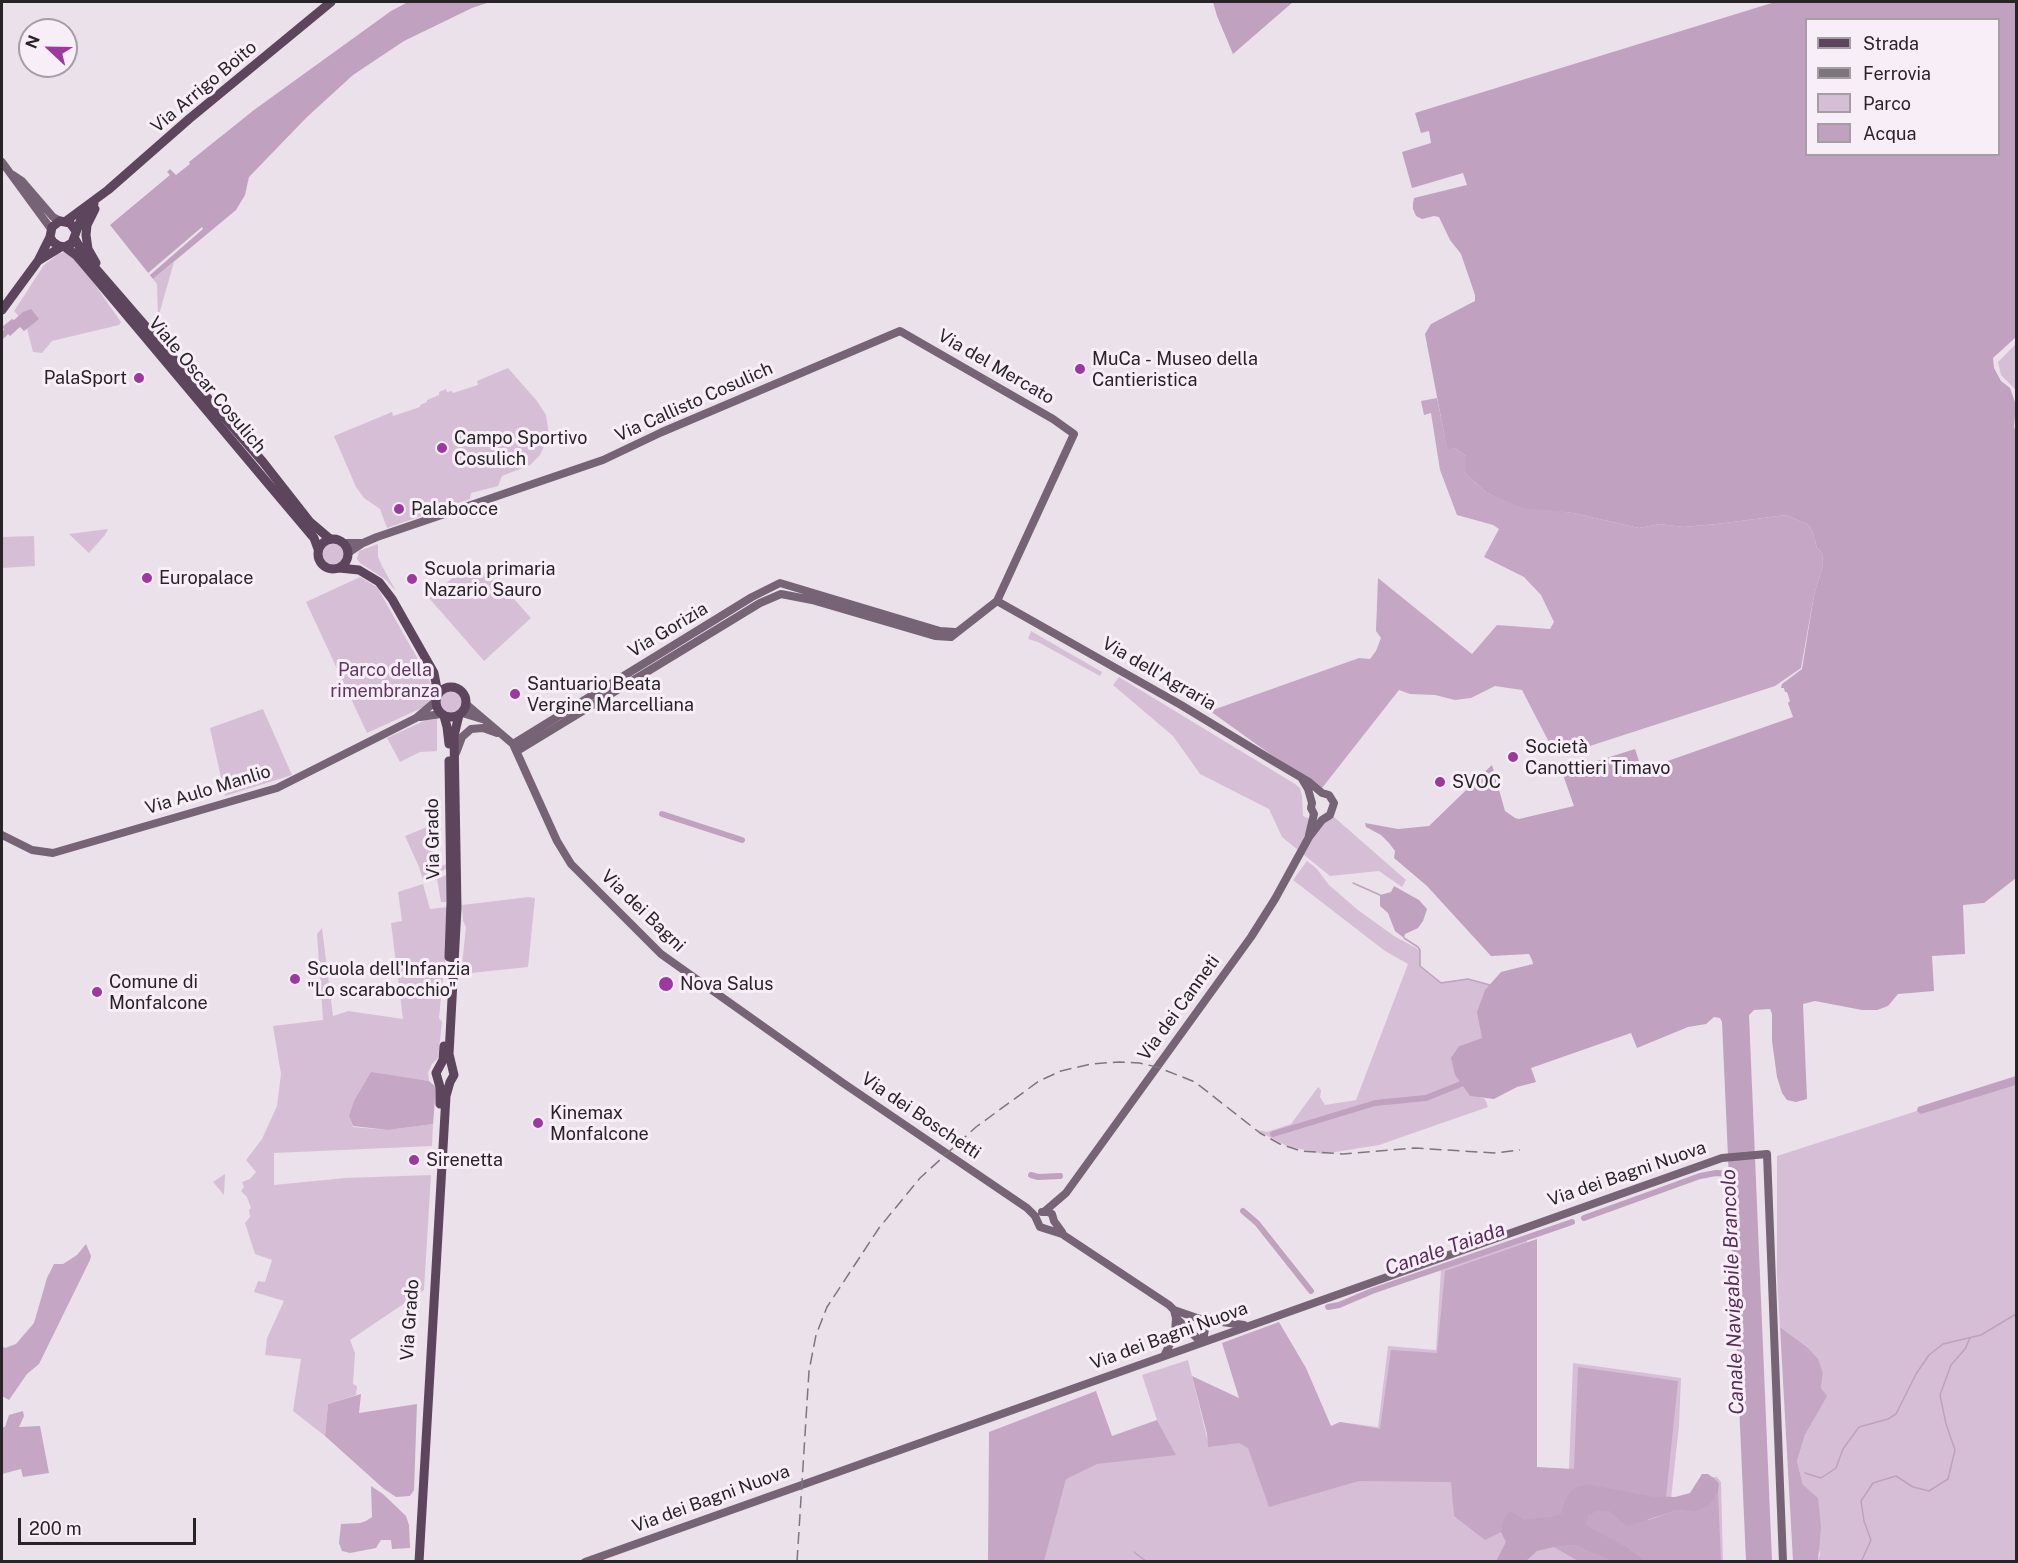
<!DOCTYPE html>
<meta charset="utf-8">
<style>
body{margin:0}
#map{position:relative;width:2018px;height:1563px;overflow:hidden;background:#ebe1ea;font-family:"Public Sans",sans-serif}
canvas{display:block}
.frame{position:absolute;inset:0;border:3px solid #272327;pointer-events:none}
.legend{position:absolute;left:1805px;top:18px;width:195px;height:138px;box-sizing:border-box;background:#f8eef8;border:2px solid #a49da4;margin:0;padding:8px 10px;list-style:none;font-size:18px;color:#272327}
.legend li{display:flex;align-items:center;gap:12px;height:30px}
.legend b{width:30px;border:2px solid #a49da4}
.north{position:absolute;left:18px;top:18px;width:60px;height:60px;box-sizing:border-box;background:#f8eef8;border:2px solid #a49da4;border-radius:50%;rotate:292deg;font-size:16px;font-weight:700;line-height:24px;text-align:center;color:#272327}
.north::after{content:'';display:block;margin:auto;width:21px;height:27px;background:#9c399f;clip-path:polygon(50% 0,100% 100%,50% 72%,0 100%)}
.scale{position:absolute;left:18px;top:1518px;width:178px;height:27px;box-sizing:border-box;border:3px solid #272327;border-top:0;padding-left:8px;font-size:18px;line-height:21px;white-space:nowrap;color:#272327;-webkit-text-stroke:4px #f8eef8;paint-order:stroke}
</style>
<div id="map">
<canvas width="2018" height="1563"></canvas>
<div class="frame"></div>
<ul class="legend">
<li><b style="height:8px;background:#5d455d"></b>Strada</li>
<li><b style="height:8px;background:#7d777d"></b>Ferrovia</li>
<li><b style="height:16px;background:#d6bfd6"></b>Parco</li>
<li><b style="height:16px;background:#c0a1c0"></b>Acqua</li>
</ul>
<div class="north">N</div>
<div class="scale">200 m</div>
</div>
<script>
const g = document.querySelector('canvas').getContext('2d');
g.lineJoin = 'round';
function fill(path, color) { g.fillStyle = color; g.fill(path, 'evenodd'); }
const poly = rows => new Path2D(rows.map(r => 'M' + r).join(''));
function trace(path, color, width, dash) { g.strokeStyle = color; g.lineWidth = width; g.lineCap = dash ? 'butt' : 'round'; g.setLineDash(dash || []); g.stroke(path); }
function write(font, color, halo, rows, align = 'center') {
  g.font = font + ' "Public Sans",sans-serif'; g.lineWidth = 6; g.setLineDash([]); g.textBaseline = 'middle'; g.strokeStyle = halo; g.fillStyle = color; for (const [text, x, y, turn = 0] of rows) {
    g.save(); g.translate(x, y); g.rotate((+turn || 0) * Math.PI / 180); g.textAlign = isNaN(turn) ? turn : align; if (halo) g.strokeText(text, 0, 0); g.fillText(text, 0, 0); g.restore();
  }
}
const green = poly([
 [64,252,74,258,84,269,121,322,119,325,52,341,42,353,33,352,26,325,14,311,44,265,58,254],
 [174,262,158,318,157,284,153,279],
 [2016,344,2016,390,2001,375,1998,362],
 [508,368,537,401,546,415,549,435,540,455,530,465,502,476,498,486,471,493,470,499,387,528,380,509,364,498,356,487,334,436,392,412,393,416,420,407,420,405,427,402,427,400,439,395,439,392,446,389,447,392,452,391,453,393,478,385,477,381],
 [108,529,105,535,89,553,69,534],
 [34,536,35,566,2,568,2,537],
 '321 554a12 12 0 1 1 24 0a12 12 0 1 1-24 0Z',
 [378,544,378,557,382,566,396,591,386,580,360,563,357,559,359,551],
 [470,563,506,590,531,618,484,661,429,598],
 [360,577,377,587,428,677,433,690,430,701,426,706,367,733,306,602],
 [1031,631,1102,672,1100,676,1038,642,1028,639],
 [1119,677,1295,784,1300,788,1302,796,1303,816,1322,824,1328,818,1334,817,1406,880,1402,887,1379,871,1330,876,1282,837,1269,809,1200,774,1173,736,1113,685],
 '438 703a12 12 0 1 1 24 0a12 12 0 1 1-24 0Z',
 [263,709,292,775,225,796,210,728],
 [437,719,437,751,420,752,400,762,387,738,426,720],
 [432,825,436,829,426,834,440,866,447,864,446,869,423,880,419,867,405,836],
 [1307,861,1317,869,1329,885,1358,910,1394,936,1420,950,1420,966,1441,982,1468,979,1490,985,1485,990,1482,1038,1459,1046,1455,1075,1469,1094,1485,1099,1488,1107,1379,1145,1323,1154,1287,1146,1254,1129,1267,1132,1291,1124,1318,1087,1321,1090,1320,1097,1325,1105,1356,1100,1408,964,1385,951,1293,880],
 [446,875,448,902,441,902,437,879],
 [423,884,430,909,447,907,445,973,443,977,439,1018,442,1022,438,1058,432,1064,428,1073,429,1081,371,1073,349,1116,353,1127,388,1130,433,1124,432,1146,274,1153,274,1185,345,1178,431,1175,424,1290,350,1340,355,1353,353,1384,357,1386,356,1395,328,1404,325,1436,293,1411,301,1359,265,1355,267,1338,284,1301,254,1292,258,1281,265,1282,272,1260,255,1254,245,1223,250,1217,249,1210,251,1208,247,1197,241,1191,244,1187,242,1182,250,1179,256,1172,246,1160,262,1139,277,1106,281,1074,273,1026,323,1020,317,934,322,928,333,1016,348,1011,403,1019,391,923,402,921,398,892],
 [529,897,535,898,528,967,461,974,466,927,463,921,462,905],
 [2016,1079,2016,1561,1818,1561,1820,1554,1797,1461,1805,1435,1826,1396,1821,1388,1823,1373,1807,1347,1780,1327,1777,1276,1777,1156],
 [225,1174,224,1195,213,1182],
 [1527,1239,1528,1470,1570,1477,1569,1468,1573,1363,1681,1378,1679,1426,1671,1499,1686,1500,1711,1477,1717,1477,1721,1482,1723,1561,1001,1562,1026,1473,1173,1450,1157,1420,1142,1375,1188,1360,1208,1442,1332,1426,1340,1422,1378,1427,1388,1346,1436,1350,1441,1269]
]);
const forest = poly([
 [1437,398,1447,448,1454,448,1466,456,1466,474,1487,493,1523,507,1573,513,1639,528,1660,524,1683,527,1717,524,1786,515,1807,524,1812,530,1817,548,1822,553,1823,565,1814,595,1801,668,1775,686,1559,756,1551,746,1522,690,1495,686,1471,698,1455,700,1435,695,1410,694,1399,690,1322,788,1277,759,1210,711,1359,658,1370,659,1376,651,1381,638,1376,631,1378,578,1472,654,1497,625,1550,629,1554,622,1541,595,1524,577,1484,557,1499,529,1493,525,1457,515,1440,470,1431,413,1424,415,1421,401],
 [371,1072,429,1081,436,1087,433,1124,388,1130,353,1126,349,1116,354,1101],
 [1537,1239,1537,1467,1574,1469,1578,1367,1678,1381,1666,1497,1648,1496,1564,1501,1561,1513,1554,1516,1524,1521,1503,1521,1501,1532,1485,1540,1454,1516,1451,1482,1359,1481,1269,1507,1248,1448,1239,1443,1208,1447,1207,1434,1192,1376,1239,1398,1222,1343,1279,1322,1306,1368,1331,1426,1340,1422,1380,1429,1391,1350,1437,1353,1445,1271],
 [86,1244,91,1256,90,1260,39,1364,27,1374,9,1400,2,1396,2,1346,5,1348,16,1344,34,1323,47,1278,54,1264,63,1264,77,1255],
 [1780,1327,1807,1347,1818,1359,1823,1373,1821,1388,1827,1396,1805,1435,1797,1461,1803,1485,1818,1498,1821,1527,1818,1561,1793,1561],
 [1096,1391,1112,1436,1157,1420,1176,1455,1097,1464,1066,1479,1044,1561,988,1561,989,1432],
 [361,1394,359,1413,417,1404,414,1490,410,1496,396,1497,384,1489,325,1436,328,1404],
 [23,1411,24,1416,19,1427,40,1426,49,1473,23,1477,21,1469,2,1474,2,1427,5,1427,9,1415],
 [371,1486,383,1494,406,1516,409,1525,410,1548,392,1549,391,1540,381,1540,376,1548,350,1553,342,1551,339,1543,341,1524,360,1523,366,1521,372,1517],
 [1718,1492,1721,1561,1646,1561,1627,1547,1584,1525,1589,1515,1599,1511,1609,1511,1649,1520,1678,1510,1694,1512,1709,1506],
 [1574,1545,1611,1561,1578,1561,1554,1547]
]);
const water = poly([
 [408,2,490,2,472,8,404,41,353,75,307,117,249,177,245,195,236,210,153,279,110,225,170,175,167,172,170,169,176,175,190,164,189,162,254,110,391,11],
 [1213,2,1293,2,1233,54,1217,16],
 [1775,2,2016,2,2016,337,1993,358,1994,368,2001,381,2010,388,2016,405,2014,427,2016,432,2016,878,1984,903,1963,905,1965,954,1932,956,1934,991,1898,994,1888,1006,1877,1010,1862,1010,1815,1001,1803,1004,1807,1099,1796,1102,1787,1100,1782,1093,1777,1077,1772,1041,1772,1014,1770,1009,1754,1010,1749,1015,1772,1561,1746,1561,1722,1022,1720,1018,1714,1017,1706,1024,1688,1027,1637,1048,1631,1033,1531,1068,1536,1082,1517,1087,1494,1099,1470,1096,1455,1075,1451,1058,1459,1046,1482,1038,1477,1012,1485,990,1501,972,1533,964,1532,960,1529,954,1491,956,1427,886,1394,858,1395,851,1389,843,1381,835,1366,827,1365,823,1398,829,1429,826,1492,765,1505,811,1515,818,1519,819,1574,806,1562,772,1635,749,1642,770,1793,717,1788,703,1790,701,1787,692,1785,692,1784,688,1781,688,1782,684,1802,669,1814,595,1823,565,1822,553,1817,548,1812,530,1807,524,1786,515,1717,524,1683,527,1660,524,1639,528,1573,513,1523,508,1487,493,1466,474,1466,456,1454,448,1447,449,1425,334,1431,324,1473,302,1475,301,1475,295,1461,254,1450,240,1439,217,1434,216,1422,219,1416,216,1413,209,1413,203,1414,198,1467,185,1463,173,1412,188,1402,152,1431,143,1429,131,1421,133,1415,113],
 [1806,20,1998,20,1998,154,1806,154],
 [31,309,39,319,24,331,20,327,10,336,2,327,12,319,14,320,23,312],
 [1394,886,1419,900,1427,909,1423,921,1418,928,1405,934,1404,938,1395,931,1388,913,1380,906,1380,895,1391,892],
 [2016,1076,2016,1085,1921,1114,1917,1111,1918,1107],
 [1702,1474,1708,1474,1716,1480,1719,1484,1718,1492,1709,1506,1694,1512,1678,1510,1627,1526,1609,1511,1599,1511,1589,1515,1585,1525,1627,1547,1646,1561,1611,1561,1574,1545,1554,1547,1537,1551,1526,1561,1496,1561,1506,1542,1501,1532,1503,1521,1510,1511,1524,1520,1554,1516,1561,1513,1564,1501,1574,1488,1587,1484,1648,1496,1675,1497,1690,1493]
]);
const pier = poly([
 [202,227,203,229,150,275,148,273]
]);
const stream = poly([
 [1353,883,1380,895],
 [1404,938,1418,947,1420,950,1420,966,1441,983,1468,979,1490,985],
 [1805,1473,1821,1478,1836,1468,1843,1449,1859,1427,1888,1419,1896,1414,1916,1374,1929,1355,1943,1344,1981,1335,2016,1314],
 [1134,1552,1147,1562],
 [1861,1562,1871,1540,1864,1521,1861,1501,1873,1483,1896,1476,1913,1487,1929,1491,1948,1479,1955,1450,1946,1424,1940,1395,1951,1365,1965,1349,1970,1338]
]);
const canal = poly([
 [2,336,12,326],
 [662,814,742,840],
 [1273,1134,1375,1103,1426,1098,1461,1084],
 [1031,1175,1038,1177,1060,1176],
 [1243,1211,1257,1223,1311,1291],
 [1584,1218,1700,1176,1716,1173,1735,1174],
 [1328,1307,1339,1305,1372,1291,1572,1222]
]);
const secondary = poly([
 [2,162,51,229],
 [13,175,22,181,53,217,60,221],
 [344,543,362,543],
 [348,553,363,543,377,537,603,460,662,432,900,331,1053,419,1074,434,997,601,951,637,935,636,812,600,781,594,760,603,517,751],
 [997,601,1181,705,1275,762,1309,782,1322,793,1329,795,1334,803,1330,815,1322,820,1309,837,1275,899,1251,937,1066,1193,1045,1211],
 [466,704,513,744,557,841,571,864,661,954,843,1083,1027,1208,1035,1216,1040,1227,1062,1234,1169,1305,1174,1310,1176,1318,1197,1338,1203,1341],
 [462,713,482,719],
 [420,717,441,714],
 [513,744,752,597,780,583,940,631,955,632],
 [456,753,462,737,471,729,483,728,497,733],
 [1302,779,1308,789,1312,803,1311,808,1314,814,1309,835],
 [2,835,32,850,53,853,277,788,416,718,436,701],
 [1042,1212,1048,1212,1052,1214,1054,1221,1062,1232],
 [1174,1310,1200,1319,1244,1325],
 [1200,1319,1205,1329,1203,1341],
 [1165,1354,1175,1334,1176,1318],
 [585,1562,1722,1158,1767,1154,1783,1562]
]);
const primary = poly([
 [95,209,87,225,86,235,88,249,96,263],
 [66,221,108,190,189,119,331,2],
 [76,231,70,223,60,221,52,227,50,237,53,242,59,246,65,247,72,243,81,219,94,204],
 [75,239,84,255,263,462,310,522,330,539],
 [65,247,76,255,88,269,260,474,314,538,318,549],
 [38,261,61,247],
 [2,310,38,261,50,237],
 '318 554a15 15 0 1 1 30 0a15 15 0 1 1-30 0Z',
 [339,568,359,570,379,582,392,599,434,673,438,694],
 '436 702a15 15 0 1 1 30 0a15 15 0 1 1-30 0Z',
 [444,716,447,727,449,744],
 [449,761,451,901,449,957],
 [440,1104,440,1087,436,1073,443,1060,444,1046],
 [419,1562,446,1096,450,1082,454,1075,449,1054,457,908,454,736,459,715]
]);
const rail = poly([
 [985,377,1002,389],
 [797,1562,809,1371,816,1335,827,1307,879,1228,920,1178,976,1127,1039,1081,1061,1071,1091,1064,1119,1062,1139,1063,1157,1067,1195,1082,1260,1133,1280,1144,1301,1151,1343,1154,1415,1148,1494,1153,1520,1150]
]);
const markers = [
 [1080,369,6,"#9c399f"],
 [139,378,6,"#9c399f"],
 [442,448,6,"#9c399f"],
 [399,509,6,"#9c399f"],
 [147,578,6,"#9c399f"],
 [412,579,6,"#9c399f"],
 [515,694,6,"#9c399f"],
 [1513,757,6,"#9c399f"],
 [1440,782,6,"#9c399f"],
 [295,979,6,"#9c399f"],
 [666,984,8,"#9c399f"],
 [97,992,6,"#9c399f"],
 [538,1123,6,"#9c399f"],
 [414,1160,6,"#9c399f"]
];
const streetNames = [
 ["Via Arrigo Boito",204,87,-40],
 ["Via del Mercato",996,367,30],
 ["Viale Oscar Cosulich",207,385,50],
 ["Via Callisto Cosulich",694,402,-24],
 ["Via Gorizia",668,630,-31],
 ["Via dell'Agraria",1159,674,30],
 ["Via Aulo Manlio",208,790,-17],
 ["Via Grado",433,839,-91],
 ["Via dei Bagni",643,911,44],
 ["Via dei Canneti",1179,1008,-54],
 ["Via dei Boschetti",921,1116,34],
 ["Via dei Bagni Nuova",1627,1174,-19],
 ["Via Grado",410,1320,-86],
 ["Via dei Bagni Nuova",1169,1336,-20],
 ["Via dei Bagni Nuova",711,1499,-20]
];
const poiNames = [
 ["MuCa - Museo della",1092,359],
 ["Cantieristica",1092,380],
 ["PalaSport",127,378,"right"],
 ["Campo Sportivo",454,438],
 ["Cosulich",454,459],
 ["Palabocce",411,509],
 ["Scuola primaria",424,569],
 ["Nazario Sauro",424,590],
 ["Europalace",159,578],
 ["Santuario Beata",527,684],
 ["Vergine Marcelliana",527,705],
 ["Società",1525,747],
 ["Canottieri Timavo",1525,768],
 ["SVOC",1452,782],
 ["Scuola dell'Infanzia",307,969],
 ["\"Lo scarabocchio\"",307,990],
 ["Comune di",109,982],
 ["Monfalcone",109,1003],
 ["Nova Salus",680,984],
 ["Kinemax",550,1113],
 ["Monfalcone",550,1134],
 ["Sirenetta",426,1160]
];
const parkNames = [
 ["Parco della",385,670],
 ["rimembranza",385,691]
];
const waterNames = [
 ["Canale Taiada",1445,1249,-19],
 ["Canale Navigabile Brancolo",1733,1292,-92]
];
fill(green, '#d6bfd6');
fill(forest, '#c5a6c5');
fill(water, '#c0a1c0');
fill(pier, '#ebe1ea');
trace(stream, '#c0a1c0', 1.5);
trace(canal, '#c0a1c0', 6);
trace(secondary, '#766376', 8);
trace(primary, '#5d455d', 9);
trace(rail, '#7d777d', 1.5, [12, 6]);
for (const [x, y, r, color] of markers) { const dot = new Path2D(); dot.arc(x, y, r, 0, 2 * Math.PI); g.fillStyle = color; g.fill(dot); trace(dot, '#f8eef8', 2); }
write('18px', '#272327', '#f8eef8', streetNames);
write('18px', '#272327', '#f8eef8', poiNames, 'left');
write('18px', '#603660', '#f8eef8', parkNames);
write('italic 20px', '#572e58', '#f8eef8', waterNames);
</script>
